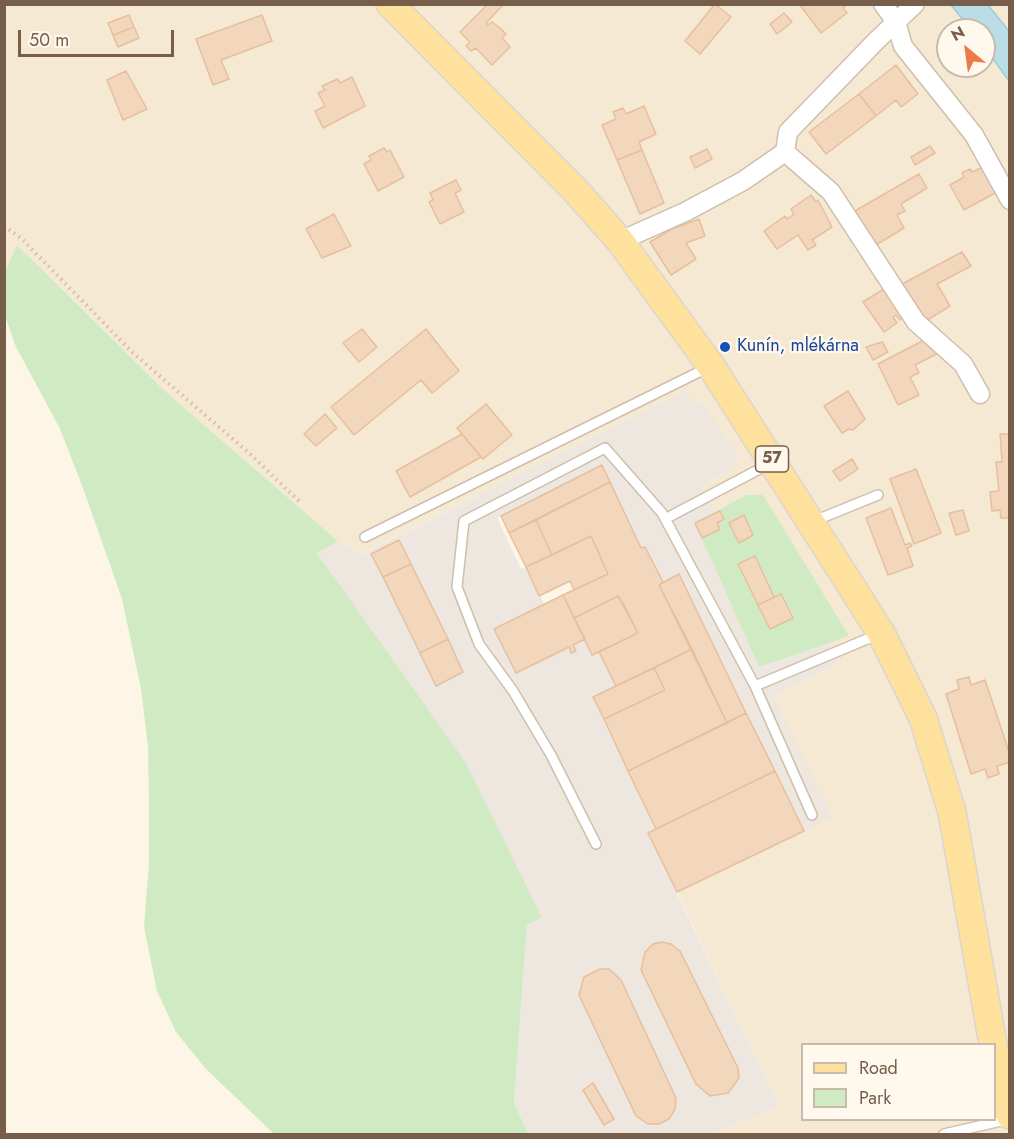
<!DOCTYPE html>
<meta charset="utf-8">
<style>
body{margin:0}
#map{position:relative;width:1014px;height:1139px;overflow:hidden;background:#fdf6e6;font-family:Jost,sans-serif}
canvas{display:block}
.frame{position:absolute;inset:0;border:6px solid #775e4a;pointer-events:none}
.legend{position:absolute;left:801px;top:1043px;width:195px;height:78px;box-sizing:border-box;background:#fff9ed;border:2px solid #c9bbac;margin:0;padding:8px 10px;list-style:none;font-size:18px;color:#775e4a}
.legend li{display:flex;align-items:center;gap:12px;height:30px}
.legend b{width:30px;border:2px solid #c9bbac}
.north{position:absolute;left:936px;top:18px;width:60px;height:60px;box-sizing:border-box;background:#fff9ed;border:2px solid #c9bbac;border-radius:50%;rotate:331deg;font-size:16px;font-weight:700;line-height:24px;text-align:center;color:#775e4a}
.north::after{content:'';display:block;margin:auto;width:21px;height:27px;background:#ea7a48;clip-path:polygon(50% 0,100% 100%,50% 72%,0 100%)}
.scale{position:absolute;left:18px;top:30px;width:156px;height:27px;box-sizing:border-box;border:3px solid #775e4a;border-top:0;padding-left:8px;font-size:18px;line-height:21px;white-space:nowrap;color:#775e4a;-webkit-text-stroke:4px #fff9ed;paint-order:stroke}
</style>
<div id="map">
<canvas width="1014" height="1139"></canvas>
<div class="frame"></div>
<ul class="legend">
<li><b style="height:8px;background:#fde19d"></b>Road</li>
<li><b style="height:16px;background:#d0ebc4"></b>Park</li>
</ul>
<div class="north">N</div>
<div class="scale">50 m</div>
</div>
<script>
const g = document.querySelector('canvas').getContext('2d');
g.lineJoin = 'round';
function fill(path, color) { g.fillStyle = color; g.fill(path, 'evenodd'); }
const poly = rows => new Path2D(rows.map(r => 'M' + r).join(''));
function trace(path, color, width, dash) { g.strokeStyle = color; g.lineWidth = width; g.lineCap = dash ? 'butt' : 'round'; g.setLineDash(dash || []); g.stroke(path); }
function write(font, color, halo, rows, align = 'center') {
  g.font = font + ' Jost,sans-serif'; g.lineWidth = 4.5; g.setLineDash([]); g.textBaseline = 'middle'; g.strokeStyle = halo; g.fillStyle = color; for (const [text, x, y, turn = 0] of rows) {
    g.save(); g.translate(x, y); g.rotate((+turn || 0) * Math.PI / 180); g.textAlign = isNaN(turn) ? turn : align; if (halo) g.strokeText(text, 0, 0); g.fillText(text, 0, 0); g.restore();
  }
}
const residential = poly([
 [5,5,1009,5,1009,1134,712,1134,779,1106,677,892,804,831,773,696,838,664,830,643,849,635,720,511,715,513,702,486,729,470,690,395,686,390,361,554,338,541,166,392,17,245,5,271],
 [948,30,984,30,984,66,948,66],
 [802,1044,994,1044,994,1120,802,1120]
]);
const industrial = poly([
 [686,390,698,405,703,403,738,456,729,470,702,486,715,513,746,495,763,495,849,636,830,643,838,664,773,696,832,817,804,831,679,575,663,582,645,547,641,548,602,465,497,518,521,569,526,567,544,604,494,629,516,673,569,647,571,652,573,645,585,639,592,655,599,652,616,686,593,698,656,829,648,833,779,1106,712,1134,528,1134,514,1102,527,925,542,918,317,552,338,541,362,554]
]);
const green = poly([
 [17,245,166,392,338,541,317,553,466,763,542,918,527,925,514,1102,528,1134,274,1134,205,1068,176,1032,157,991,144,927,149,862,149,814,148,747,141,689,122,599,83,488,60,429,16,347,5,316,5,271],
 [746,495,763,495,849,636,759,667,695,523]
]);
const water = poly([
 [951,5,988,5,1009,31,1009,81,984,46,984,30,971,30,951,5]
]);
const building = poly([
 [488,4,504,4,486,23,488,25,492,22,500,28,506,34,502,38,510,47,492,65,476,48,471,51,466,46,470,42,460,32,488,4],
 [715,4,731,17,700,54,685,41,715,4],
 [847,4,843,8,847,13,821,33,800,5,847,4],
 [784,13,792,22,777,34,770,24,784,13],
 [129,15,134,27,113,35,108,23,129,15],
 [262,15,272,41,221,60,229,79,213,85,196,39,262,15],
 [134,27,139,38,118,47,113,35,134,27],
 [896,65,918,94,901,107,896,100,876,116,859,94,896,65],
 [126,71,147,109,123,120,107,80,126,71],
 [352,77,365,106,323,128,315,111,325,106,318,93,325,90,322,86,338,79,340,83,352,77],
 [859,94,876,116,826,154,809,132,859,94],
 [644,106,656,134,639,142,642,150,617,160,602,125,616,119,613,112,623,108,626,114,644,106],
 [930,146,935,153,915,165,911,157,930,146],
 [384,148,387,152,390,150,404,177,378,191,364,164,371,160,369,156,384,148],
 [707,149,712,159,695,168,690,157,707,149],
 [642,150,664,203,640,214,617,160,642,150],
 [983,167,997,192,964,210,950,185,964,177,962,173,970,169,972,172,983,167],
 [919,174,927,188,901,204,905,211,897,215,904,228,876,245,855,211,919,174],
 [456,180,461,190,455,193,464,212,440,224,429,202,433,200,430,193,456,180],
 [811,195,816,202,818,200,832,227,812,240,816,245,808,250,798,235,777,249,764,231,785,216,787,219,794,214,791,209,811,195],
 [334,214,351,246,322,258,306,229,334,214],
 [699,219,705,236,686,243,696,259,671,275,650,242,672,229,699,219],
 [962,252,971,266,937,284,950,306,926,321,902,284,962,252],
 [887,287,906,315,900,320,896,315,893,317,897,323,884,332,863,302,887,287],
 [362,329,377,347,359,362,343,343,362,329],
 [426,329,459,371,432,393,421,380,354,435,331,407,426,329],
 [928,338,942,351,915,365,919,373,910,377,919,395,898,405,878,364,928,338],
 [882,342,888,352,873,360,866,347,882,342],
 [848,391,865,419,853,430,849,429,842,433,824,406,848,391],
 [486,404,512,435,483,459,457,428,486,404],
 [325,414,337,428,316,446,304,434,325,414],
 [462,434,481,457,410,497,396,471,462,434],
 [1000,434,1010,434,1010,518,1001,518,1000,510,992,511,990,492,999,491,996,462,1002,462,1000,434],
 [852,459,858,469,840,481,833,471,852,459],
 [602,465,610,482,509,533,501,516,602,465],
 [916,469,941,533,914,544,890,479,916,469],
 [610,482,641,548,645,547,663,582,659,585,692,649,616,686,599,652,638,633,623,603,618,596,574,618,563,595,608,574,591,536,552,555,536,520,610,482],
 [891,508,905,545,910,543,912,546,907,548,913,566,888,575,866,518,891,508],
 [963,510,969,531,956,535,949,513,963,510],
 [720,511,724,519,717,523,720,529,702,538,695,523,720,511],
 [744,515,753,535,739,543,729,523,744,515],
 [536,520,552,555,526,567,509,533,536,520],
 [591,536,608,574,574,590,570,581,539,596,526,567,591,536],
 [399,540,411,564,383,577,371,554,399,540],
 [755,556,774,597,758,605,738,564,755,556],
 [411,564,448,639,420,653,383,577,411,564],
 [679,574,746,713,727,723,659,585,679,574],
 [781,594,793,618,770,629,758,605,781,594],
 [563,595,585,639,573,645,576,651,571,653,569,647,516,673,494,629,563,595],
 [618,596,638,633,592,655,574,618,618,596],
 [448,639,463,672,436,686,420,653,448,639],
 [692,649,727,723,628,771,604,719,665,690,654,668,692,649],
 [654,668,665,690,604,719,593,697,654,668],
 [969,677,971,685,985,680,1010,755,1010,762,997,766,999,774,988,778,985,769,971,774,946,694,959,689,957,680,969,677],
 [746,713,775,771,656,829,628,771,746,713],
 [775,771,804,831,677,892,648,833,775,771],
 [662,942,671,944,680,951,738,1068,739,1078,728,1093,710,1096,696,1084,641,970,645,952,653,944,662,942],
 [600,969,609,969,621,980,676,1098,675,1109,669,1119,659,1124,648,1124,636,1116,579,995,584,977,600,969],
 [593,1083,614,1119,604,1125,583,1090,593,1083]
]);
const path = poly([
 [4,226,21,238,132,352,249,453,301,503]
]);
const lane = poly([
 [665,519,769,464],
 [814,521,878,495],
 [365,537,709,367],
 [755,686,879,634],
 [596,844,551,755,513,691,479,644,457,587,464,521,605,448,662,513,755,686,812,815],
 [944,1134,1010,1119]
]);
const street = poly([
 [883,4,896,22,903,46,974,135,1010,200],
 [785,152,831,192,916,322,963,364,980,394],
 [620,241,685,212,743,181,785,152,788,132,876,41,915,4]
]);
const primary = poly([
 [390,4,576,191,620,241,711,366,881,633,923,718,952,812,993,1044],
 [994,1051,1010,1115]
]);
const markers = [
 [725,347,6,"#1a4fb4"]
];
const shields = [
 [772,459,33]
];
const shieldNames = [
 ["57",772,459]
];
const transitNames = [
 ["Kunín, mlékárna",737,347]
];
fill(residential, '#f5e9d4');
fill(industrial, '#ede7e0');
fill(green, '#d0ebc4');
fill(water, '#badde7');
trace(water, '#9fccd9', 1.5);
fill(building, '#f3d7bd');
trace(building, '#e6bf9d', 1.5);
trace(lane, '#cfbeac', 12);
trace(street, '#cfbeac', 21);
trace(primary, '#dcd5d0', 30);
trace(path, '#d8baa0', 4, [1.5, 4.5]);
trace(lane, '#fff', 9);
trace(street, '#fff', 18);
trace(primary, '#fde19d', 27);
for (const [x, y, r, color] of markers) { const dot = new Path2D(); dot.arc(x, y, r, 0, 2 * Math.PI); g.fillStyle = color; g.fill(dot); trace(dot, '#fff9ed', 2); }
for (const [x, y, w] of shields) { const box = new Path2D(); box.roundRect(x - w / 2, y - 13, w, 26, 4.5); g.fillStyle = '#fff9ed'; g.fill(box); trace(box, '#775e4a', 1.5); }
write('bold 16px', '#775e4a', null, shieldNames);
write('18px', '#164399', '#fff9ed', transitNames, 'left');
</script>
